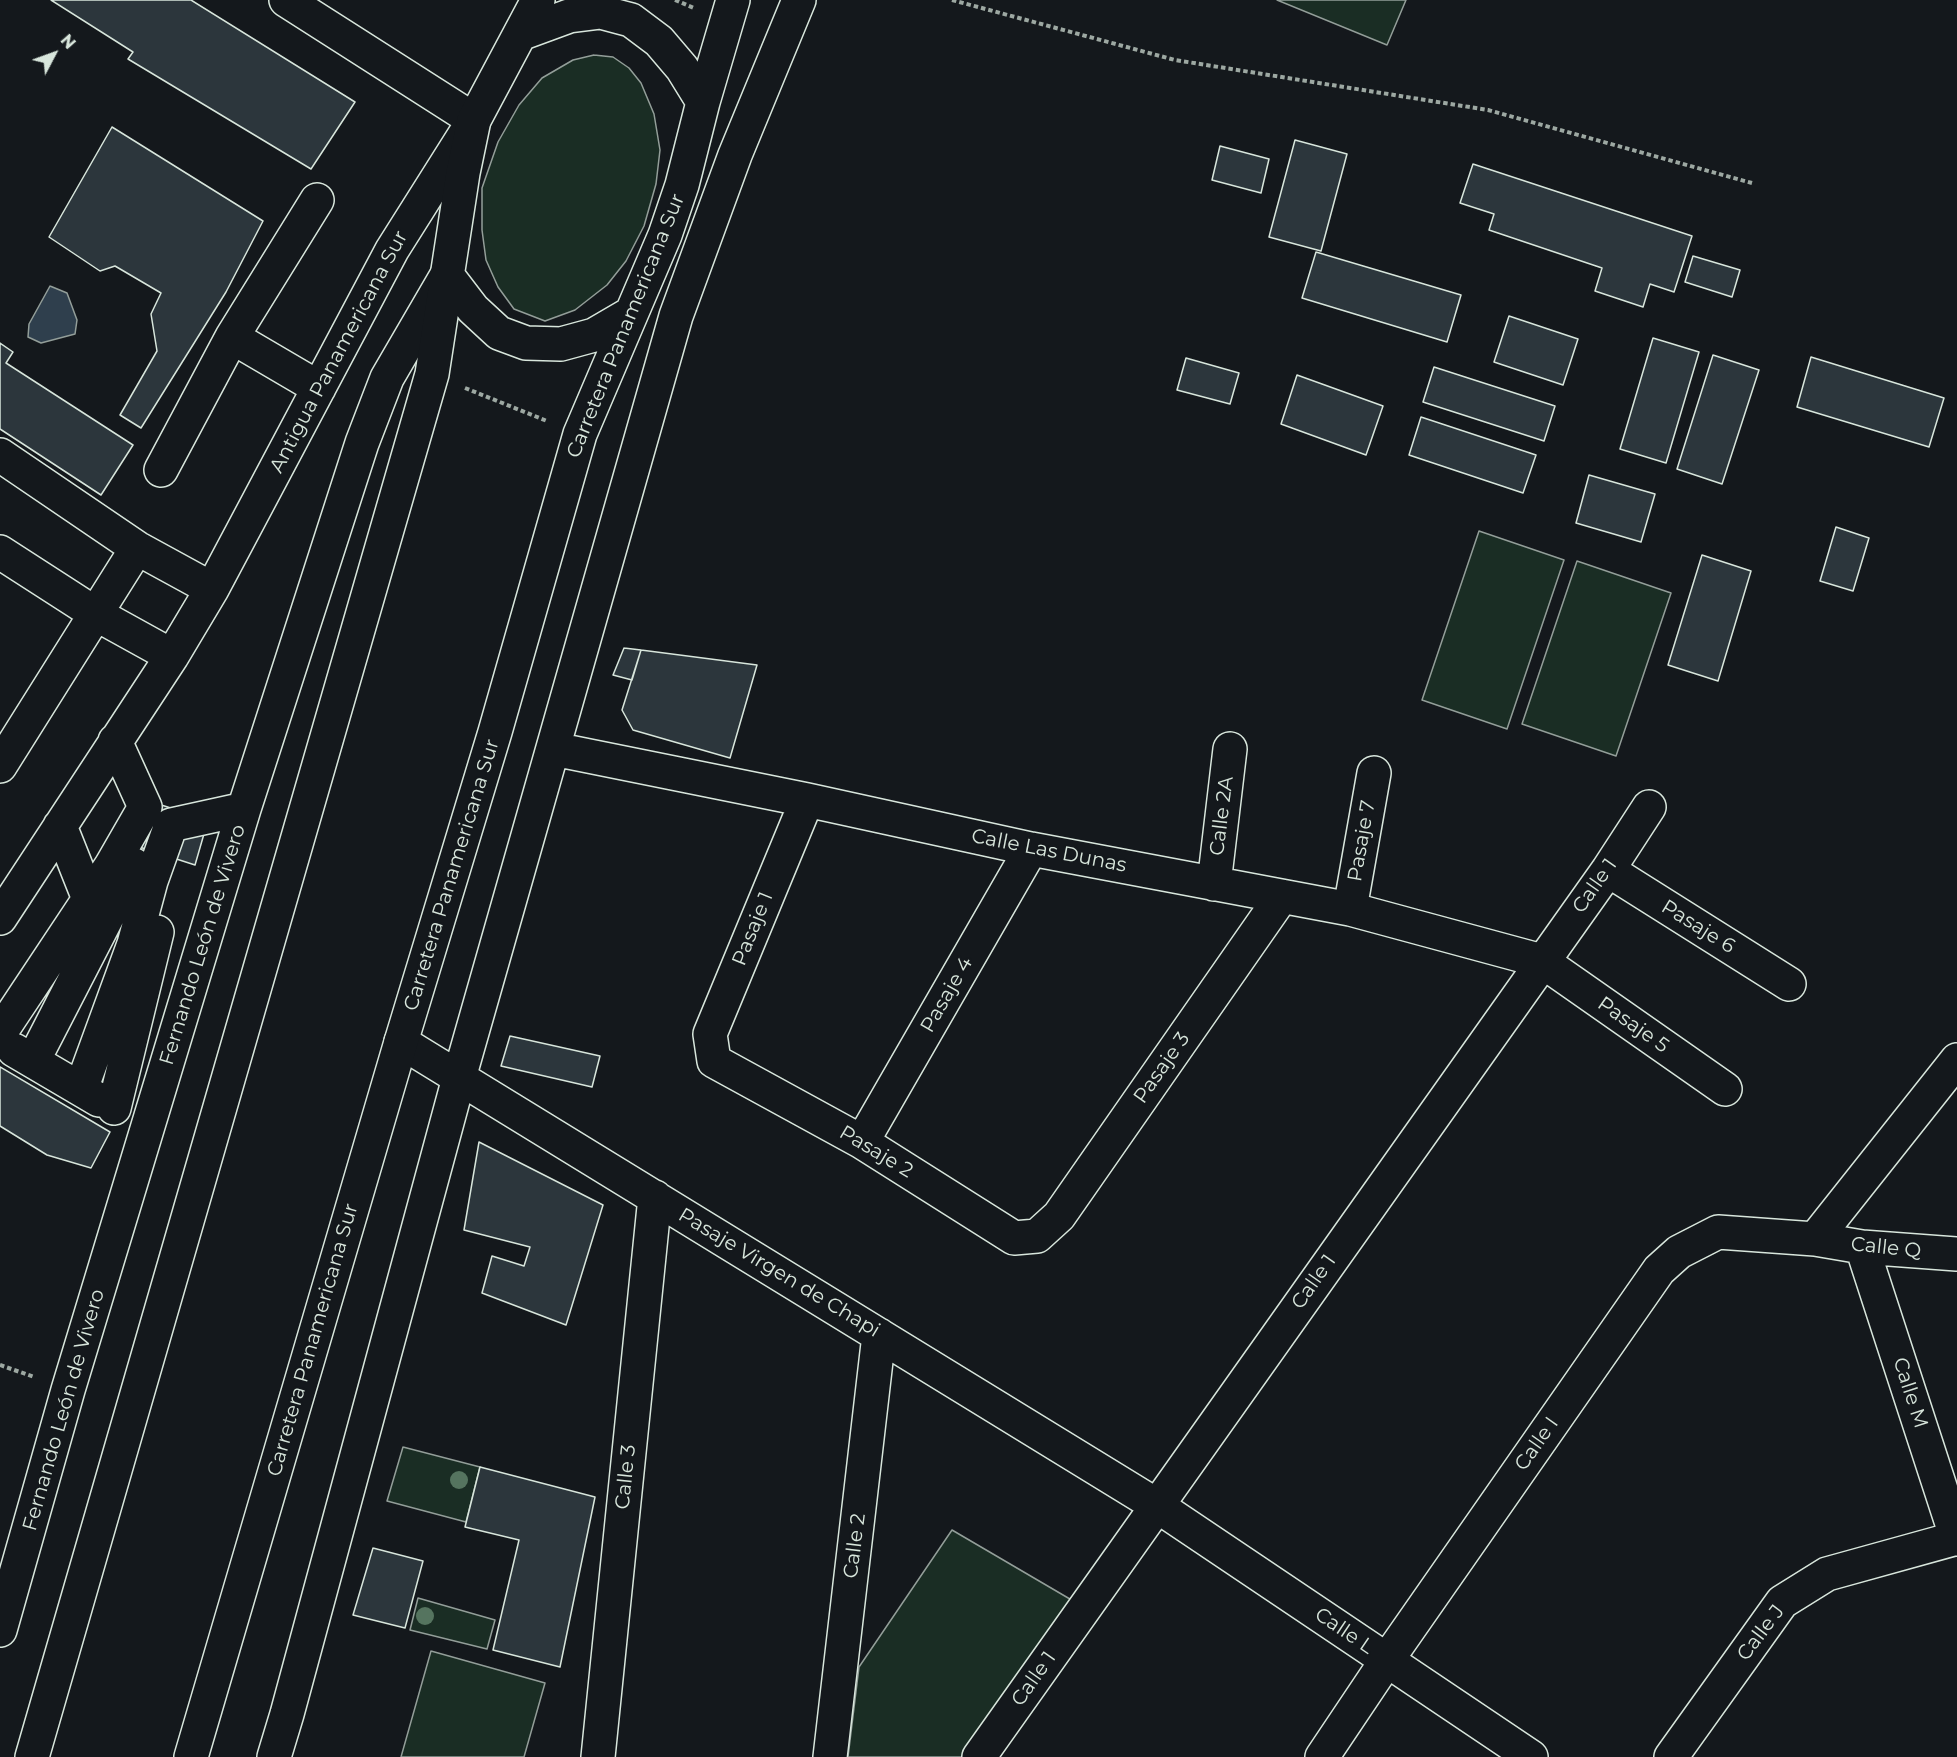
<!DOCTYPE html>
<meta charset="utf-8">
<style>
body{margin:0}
#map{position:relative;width:1957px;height:1757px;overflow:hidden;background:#14181c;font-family:Montserrat,sans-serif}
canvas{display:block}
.north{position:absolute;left:24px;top:24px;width:60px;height:60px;-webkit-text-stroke:4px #14181c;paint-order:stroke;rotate:49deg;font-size:16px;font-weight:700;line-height:24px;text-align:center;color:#d8e6dc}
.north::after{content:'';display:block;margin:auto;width:21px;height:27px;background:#d8e6dc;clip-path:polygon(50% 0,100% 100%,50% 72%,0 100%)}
</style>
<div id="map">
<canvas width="1957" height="1757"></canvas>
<div class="north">N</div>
</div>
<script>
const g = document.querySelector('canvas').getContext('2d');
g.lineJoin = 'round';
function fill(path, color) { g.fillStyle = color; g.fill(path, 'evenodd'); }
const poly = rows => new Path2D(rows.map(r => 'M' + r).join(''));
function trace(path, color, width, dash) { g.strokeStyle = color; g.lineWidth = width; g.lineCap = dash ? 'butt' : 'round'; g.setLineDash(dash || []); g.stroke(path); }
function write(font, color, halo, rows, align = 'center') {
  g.font = font + ' Montserrat,sans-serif'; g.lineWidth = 4.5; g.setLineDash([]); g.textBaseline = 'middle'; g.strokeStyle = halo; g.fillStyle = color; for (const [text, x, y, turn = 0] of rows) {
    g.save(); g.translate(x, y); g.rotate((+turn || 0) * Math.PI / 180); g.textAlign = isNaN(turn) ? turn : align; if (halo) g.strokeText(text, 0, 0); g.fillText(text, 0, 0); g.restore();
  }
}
const green = poly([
 [1277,0,1406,0,1387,45,1277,0],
 [594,55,613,57,629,68,641,83,654,114,660,150,656,184,644,226,626,261,607,285,575,310,545,321,514,309,498,287,486,260,482,230,482,188,498,142,519,105,542,78,573,60,594,55],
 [1479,531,1564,560,1507,729,1422,700,1479,531],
 [1577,561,1671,593,1616,756,1522,724,1577,561],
 [403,1447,480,1467,466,1522,387,1501,403,1447],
 [952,1530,1075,1602,970,1757,848,1757,859,1667,952,1530],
 [418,1598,495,1620,487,1649,410,1630,418,1598],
 [431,1651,545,1683,524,1757,401,1757,431,1651]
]);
const water = poly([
 [50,286,67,293,77,320,75,334,41,343,28,337,29,324,50,286]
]);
const building = poly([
 [51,0,191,0,355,102,311,169,128,59,133,52,51,0],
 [112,127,263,221,226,292,141,428,120,415,157,351,151,314,161,293,115,266,100,271,49,237,112,127],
 [1295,140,1347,154,1321,251,1269,237,1295,140],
 [1220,146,1269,159,1261,193,1212,180,1220,146],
 [1473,164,1692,236,1674,292,1650,284,1643,307,1595,291,1602,268,1489,230,1494,214,1460,203,1473,164],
 [1316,252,1461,295,1447,342,1302,298,1316,252],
 [1693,256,1740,270,1732,297,1685,282,1693,256],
 [1509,316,1578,339,1563,385,1494,362,1509,316],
 [1653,338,1699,352,1666,463,1620,449,1653,338],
 [0,343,13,352,6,363,133,445,101,495,0,429,0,343],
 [1713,355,1759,370,1722,484,1677,469,1713,355],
 [1811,357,1944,398,1929,447,1797,407,1811,357],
 [1186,358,1239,373,1230,404,1177,390,1186,358],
 [1434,367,1555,406,1544,441,1423,402,1434,367],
 [1297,375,1383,406,1366,455,1281,424,1297,375],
 [1421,417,1536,455,1523,493,1409,455,1421,417],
 [1589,475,1655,494,1641,542,1576,523,1589,475],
 [1836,527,1869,538,1853,591,1820,581,1836,527],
 [1702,555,1751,571,1718,681,1668,665,1702,555],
 [624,648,641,650,632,680,613,675,624,648],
 [641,650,757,665,730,758,633,730,622,710,641,650],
 [152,802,208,820,195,865,127,843,152,802],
 [510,1036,600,1056,592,1087,501,1066,510,1036],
 [0,1067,110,1132,91,1168,47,1155,0,1126,0,1067],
 [479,1142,603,1205,566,1325,482,1293,492,1256,524,1266,530,1247,464,1230,479,1142],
 [480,1467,595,1497,560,1667,493,1650,519,1540,465,1527,480,1467],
 [373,1548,423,1561,405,1628,353,1615,373,1548]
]);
const path = poly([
 [675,0,694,8],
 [952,0,1175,60,1488,110,1752,183],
 [465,388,547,421],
 [0,1365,34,1377]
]);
const minor = poly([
 [232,337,319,388],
 [0,455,137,548,212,589],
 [161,470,232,337,317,200],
 [0,552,96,614,172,656],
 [554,749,807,800,1031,849,1350,909,1542,961,1725,1089],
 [0,766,137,548],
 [807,800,710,1034,714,1061,862,1142,1014,1238,1037,1236,1059,1216,1282,896],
 [60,826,89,899,97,913],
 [1608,870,1789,984],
 [1214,884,1230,749],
 [1350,909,1374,773],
 [0,918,172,656,212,589,392,250,474,120,286,0],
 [0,1033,111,866,145,807,115,741],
 [401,1042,1156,1505,1531,1757],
 [14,1050,99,1100],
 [33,1061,134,865],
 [81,1089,134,944,151,881,171,825,244,809],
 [114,1108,157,932],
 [862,1142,1031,849],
 [1815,1239,1957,1060],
 [1862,1247,1957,1539],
 [0,1630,68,1390,244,809,362,443,387,378,447,275],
 [274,1757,287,1714,459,1078,676,316,735,155,799,0],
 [598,1757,655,1197],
 [830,1757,879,1335],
 [979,1757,1608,870,1649,807],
 [1322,1757,1387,1660,1659,1270,1679,1252,1718,1232,1815,1239,1862,1247,1957,1254],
 [1671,1757,1782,1602,1827,1574,1957,1538]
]);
const highway = poly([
 [520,34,569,16,601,12,631,20,659,41,682,68,703,102],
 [447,275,473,309,499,333,526,343,561,344,594,335,630,314],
 [32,1757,432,374,463,173,474,120,538,0],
 [191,1757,401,1042,495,732,580,434,665,235,682,185,703,102,733,0]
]);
const trees = [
 [459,1480],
 [425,1616]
];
const streetNames = [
 ["Carretera Panamericana Sur",626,326,-68],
 ["Antigua Panamericana Sur",339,352,-62],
 ["Calle 2A",1222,816,-83],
 ["Pasaje 7",1362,841,-80],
 ["Calle Las Dunas",1049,851,11],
 ["Carretera Panamericana Sur",452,875,-73],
 ["Calle 1",1595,886,-55],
 ["Pasaje 6",1698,927,32],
 ["Pasaje 1",753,929,-68],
 ["Fernando León de Vivero",203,945,-73],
 ["Pasaje 4",947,995,-60],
 ["Pasaje 5",1633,1025,35],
 ["Pasaje 3",1162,1068,-55],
 ["Pasaje 2",876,1152,31],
 ["Calle Q",1886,1248,6],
 ["Pasaje Virgen de Chapi",779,1273,31],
 ["Calle 1",1314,1282,-55],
 ["Carretera Panamericana Sur",313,1340,-74],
 ["Calle M",1910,1393,72],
 ["Fernando León de Vivero",64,1410,-74],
 ["Calle I",1537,1444,-55],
 ["Calle 3",626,1477,-84],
 ["Calle 2",855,1546,-83],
 ["Calle L",1344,1631,34],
 ["Calle J",1761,1633,-53],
 ["Calle 1",1034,1679,-55]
];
fill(green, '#1a2d24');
trace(green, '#939e99', 1.5);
fill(water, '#2f3f4d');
trace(water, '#939e99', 1.5);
fill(building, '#2c363c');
trace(building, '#d8e6dc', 1.5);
trace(minor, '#d8e6dc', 36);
trace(highway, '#d8e6dc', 36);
trace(path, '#9da8a2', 4, [4.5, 3]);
trace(minor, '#14181c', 33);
trace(highway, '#14181c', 33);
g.fillStyle = '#55745f';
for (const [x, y] of trees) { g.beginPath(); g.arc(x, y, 9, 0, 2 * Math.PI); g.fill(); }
write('20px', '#d8e6dc', '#14181c', streetNames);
</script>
